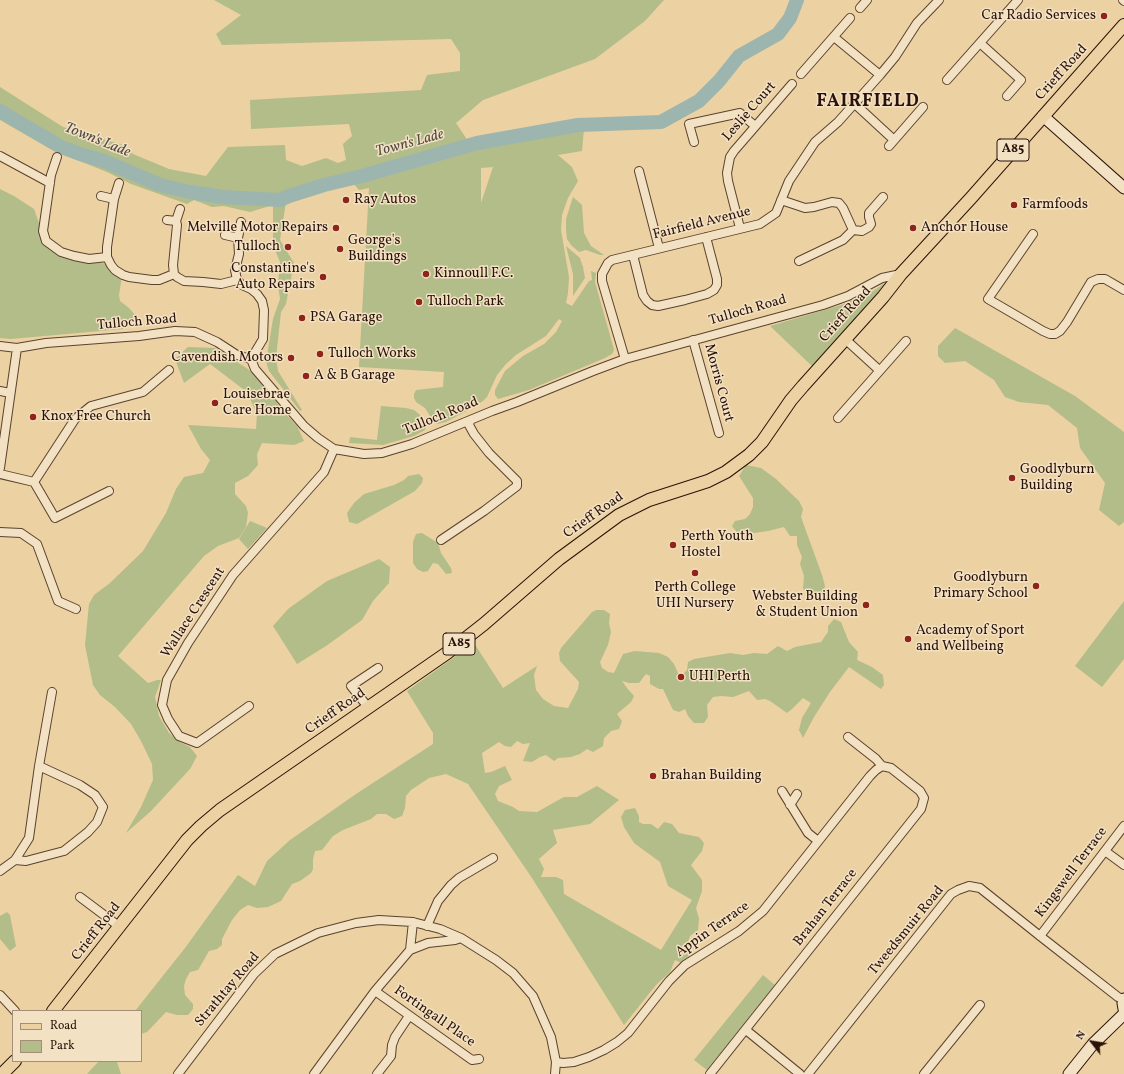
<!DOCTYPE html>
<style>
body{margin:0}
#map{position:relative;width:1124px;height:1074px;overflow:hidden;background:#ecd1a2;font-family:Vollkorn,serif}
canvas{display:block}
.legend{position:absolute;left:12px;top:1010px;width:130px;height:52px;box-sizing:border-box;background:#f3e1c3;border:1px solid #a38e79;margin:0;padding:5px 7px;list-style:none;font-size:12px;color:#2a1209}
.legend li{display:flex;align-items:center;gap:8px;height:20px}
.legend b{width:20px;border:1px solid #a38e79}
.north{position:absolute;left:1072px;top:1022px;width:40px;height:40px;-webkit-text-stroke:3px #f3e1c3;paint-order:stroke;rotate:301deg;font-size:11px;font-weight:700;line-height:16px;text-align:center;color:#2a1209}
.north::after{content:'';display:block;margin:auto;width:14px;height:18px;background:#2a1209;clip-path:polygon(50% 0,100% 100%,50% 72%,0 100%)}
</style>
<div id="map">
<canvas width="1124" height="1074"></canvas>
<ul class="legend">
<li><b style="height:5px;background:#ecd1a2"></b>Road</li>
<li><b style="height:11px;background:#b2bd89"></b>Park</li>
</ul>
<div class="north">N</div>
</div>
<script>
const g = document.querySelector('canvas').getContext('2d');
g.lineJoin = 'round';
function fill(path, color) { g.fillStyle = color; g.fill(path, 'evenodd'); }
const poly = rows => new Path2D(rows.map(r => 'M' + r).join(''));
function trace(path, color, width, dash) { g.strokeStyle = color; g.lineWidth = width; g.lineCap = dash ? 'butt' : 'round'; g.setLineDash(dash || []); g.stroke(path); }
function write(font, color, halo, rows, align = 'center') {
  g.font = font + ' Vollkorn,serif'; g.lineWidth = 3; g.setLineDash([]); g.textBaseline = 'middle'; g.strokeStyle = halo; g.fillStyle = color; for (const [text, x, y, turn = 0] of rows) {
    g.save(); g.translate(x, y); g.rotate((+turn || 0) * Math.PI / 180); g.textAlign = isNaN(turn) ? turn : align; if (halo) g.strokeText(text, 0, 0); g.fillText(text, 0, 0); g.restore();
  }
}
const green = poly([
 [214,0,664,0,645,21,595,59,483,100,456,123,472,147,585,118,582,151,558,155,572,167,578,181,568,198,562,215,561,230,569,277,568,293,566,303,572,306,589,281,592,280,591,271,596,273,595,282,613,346,614,350,612,354,605,358,529,390,498,399,495,395,495,390,505,371,523,356,544,344,556,332,562,321,559,319,546,336,516,355,506,364,497,375,487,397,483,401,474,407,446,422,437,424,432,419,425,408,416,402,414,398,414,394,416,390,443,387,444,372,359,367,369,188,359,190,353,183,286,202,280,240,294,263,286,304,281,312,276,358,278,371,302,410,300,411,269,371,266,362,273,319,280,299,278,285,280,262,273,245,273,205,250,212,224,206,212,207,194,200,187,204,131,184,107,172,52,150,0,120,0,87,63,127,123,145,133,154,169,169,206,176,228,147,285,145,286,160,302,166,326,158,338,163,346,160,343,144,352,136,349,124,251,129,250,100,421,90,427,75,460,71,460,53,451,39,222,45,216,34,241,15],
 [493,167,481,203,481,204,481,168],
 [0,189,14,196,34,209,46,243,59,256,103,263,122,275,119,295,120,301,129,308,135,315,132,323,123,326,123,329,11,339,0,338],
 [573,197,582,205,584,233,591,246,604,255,600,255,586,250,579,252,571,245,567,239,566,230,566,219],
 [566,246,580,258,583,267,585,278,573,296,573,274],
 [886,282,888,283,813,367,770,326,841,305,872,292],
 [955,328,1075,396,1124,432,1124,522,1119,526,1099,510,1105,483,1080,448,1077,428,1048,405,1019,402,1005,397,994,380,965,361,945,363,938,356,938,346],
 [188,347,215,348,248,369,266,386,281,409,297,426,304,441,294,445,262,443,257,454,258,465,248,476,235,483,235,494,246,506,248,513,246,527,239,538,218,546,204,556,118,656,148,683,157,680,161,680,155,697,159,716,169,733,180,742,190,747,197,756,190,769,151,811,126,833,141,807,153,780,152,764,141,741,131,724,115,707,100,695,93,685,85,645,89,604,94,595,110,583,143,551,166,513,176,489,184,477,203,473,210,460,201,449,188,425,256,429,257,414,247,392,210,364,184,383,175,359],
 [381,406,406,408,414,410,420,415,425,421,426,427,425,430,414,436,383,445,349,443,350,437,377,440],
 [746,465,761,468,776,479,799,501,803,509,801,517,822,575,825,586,823,594,816,598,803,589,804,576,800,564,802,557,797,545,797,536,790,536,784,527,768,531,739,535,732,526,735,521,745,519,750,514,753,507,753,498,739,476],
 [419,474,423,478,422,483,415,491,357,524,349,522,347,513,354,503,364,494,394,485,404,480,408,476],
 [250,521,267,528,248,549,239,539],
 [422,533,438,543,441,553,451,568,452,573,446,574,438,564,433,563,428,571,423,572,417,569,413,563,413,542,416,534],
 [379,559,390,567,389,583,373,601,362,620,326,646,297,664,273,626,288,609,327,581],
 [1124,601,1124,659,1102,687,1075,666],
 [596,610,604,610,610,614,609,623,611,632,608,645,600,662,602,668,608,672,614,673,623,654,635,651,659,653,668,657,674,664,678,673,684,673,687,670,688,662,694,659,730,653,743,655,754,653,767,654,778,646,787,651,795,647,821,642,828,632,828,626,834,619,841,622,849,642,858,652,857,660,872,667,883,675,884,685,881,689,849,667,830,692,814,717,803,738,799,730,802,718,811,703,803,698,792,709,787,713,770,701,765,699,757,700,749,691,733,697,721,696,713,697,707,705,708,717,704,723,694,723,688,716,685,709,679,712,673,710,663,689,659,689,650,684,650,676,646,674,639,683,629,683,622,681,627,688,634,696,631,702,617,714,622,721,619,729,611,731,604,738,603,746,593,752,587,749,580,754,571,757,558,758,554,761,546,755,540,757,532,762,523,761,530,743,523,744,517,741,511,747,505,746,499,742,482,753,485,773,491,772,505,766,512,780,499,786,495,794,498,801,513,807,519,811,537,812,564,797,577,797,597,786,619,800,590,824,553,830,557,843,539,859,544,869,541,877,556,877,563,880,564,894,661,950,692,900,668,886,660,862,634,843,624,827,621,817,625,810,635,808,639,816,639,822,643,824,651,824,658,829,664,822,672,824,679,833,699,837,704,843,702,851,691,865,702,880,702,891,696,908,699,919,698,930,690,936,687,945,689,956,681,963,675,960,670,972,656,985,624,1025,532,878,468,784,446,774,429,778,411,790,406,796,405,808,402,816,394,819,386,814,377,814,371,819,343,830,333,836,322,850,315,851,313,859,313,869,311,873,300,881,292,884,281,901,268,907,257,908,248,905,240,910,232,920,222,939,222,945,217,949,209,951,198,970,190,972,186,979,184,986,185,995,193,1004,193,1009,188,1015,177,1015,166,1012,147,1032,141,1034,141,1011,135,1011,185,948,238,875,255,886,267,861,290,840,359,792,433,744,433,733,407,691,474,643,503,688,537,666,534,675,536,690,543,699,554,706,568,708,578,689,579,682,560,661,559,653,561,648,592,612],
 [7,912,10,915,16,946,10,951,0,939,0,916],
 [763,975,775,985,707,1070,694,1060],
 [99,1061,117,1061,117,1062,121,1074,87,1074]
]);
const river = poly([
 [0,111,61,147,80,154,104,161,160,185,190,192,223,197,280,200,289,196,324,185,362,176,477,143,578,125,661,122,699,101,719,81,739,56,778,34,790,18,797,0]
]);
const street = poly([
 [1123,0,1124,1],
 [860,8,867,0],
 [834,37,880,75],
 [980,43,1021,80,1007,96],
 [801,74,850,18],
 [947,80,1018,0],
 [855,104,894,140],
 [694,142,689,124,740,113,755,126],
 [889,146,923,107],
 [0,156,50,183],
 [57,157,51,175,43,231,46,241,61,252,74,256,89,259,107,257,111,265,115,270,123,275,129,277,152,280,159,280,174,274,177,277,184,281,203,282,221,284,237,280,242,285,251,289,257,294,262,301,264,310,263,339,251,359],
 [639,171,659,248],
 [101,196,114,199],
 [781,200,805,208,814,207,832,202,839,203,843,208,853,230],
 [167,220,176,221],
 [740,228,728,181,727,173,730,157,734,151,792,84],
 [1033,234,988,299,1043,331,1050,334,1055,334,1060,331,1067,322,1091,282,1098,279,1105,279,1124,290],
 [225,235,238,238],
 [633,255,643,295,647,301,652,305,658,306,685,300,707,294,714,290,717,285,717,279,706,237],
 [107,257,107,247,114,199,119,183],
 [799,261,843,240,853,230,862,231,869,227,871,224,869,217,869,213,883,197],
 [174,274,173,265,177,225,176,221,180,209],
 [237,280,235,270,239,254,238,238,241,222],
 [845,339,879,370],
 [693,340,719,433],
 [0,346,17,348,46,343,139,336,175,331,195,332,217,342,237,355,251,359,255,369,304,426,318,438,334,449,364,454,382,453,412,444,492,411,517,402,593,371,625,359,823,305,848,296,882,278,901,274],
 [625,359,602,281,602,274,608,263,612,260,760,224,776,213,789,181,815,142,838,122,880,75,895,57,917,23,939,0],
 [0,391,10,393],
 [838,418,906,341],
 [0,468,17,348],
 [0,474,34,482,75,419,91,406,143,392,169,370],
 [34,482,55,518,109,491],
 [0,532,21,533,37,544,58,601,76,609],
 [441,540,484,511,517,486,517,481,489,453,474,434,469,425,470,421],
 [249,706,197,743,179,736,168,719,162,705,167,680,188,643,233,575,324,472,334,449],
 [368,707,351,686,378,668],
 [782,791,808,833,818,841],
 [790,805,797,794],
 [1105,851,1124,865],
 [15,860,26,861,64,851,88,832,97,822,103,807,95,795,80,785,39,766],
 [0,871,15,860,29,838,39,766,52,692],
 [80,897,120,927],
 [427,926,438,901,451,885,459,878,493,858],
 [1040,936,1124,826],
 [410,950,413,922],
 [375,991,472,1060,479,1059],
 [0,995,15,1011],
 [746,1030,800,1074],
 [556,1062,563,1063,574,1062,589,1057,604,1050,617,1042,628,1033,669,981,685,965,739,931,763,911,870,776,876,770,882,766,876,759,848,737],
 [178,1074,254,974,275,954,318,933,356,923,379,920,413,922,440,929,461,938,496,960,513,973,533,996,551,1037,556,1062,555,1074],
 [314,1074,375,991,410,950,428,943,455,940,461,938],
 [377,1074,391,1056,392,1045,395,1037,409,1016],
 [710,1074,921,809,924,798,920,791,891,768,882,766],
 [808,1074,951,894,958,890,969,886,980,888,1040,936,1118,997,1124,999],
 [924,1074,980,1005]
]);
const secondary = poly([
 [1043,116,1124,188],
 [1124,999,1123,1003,1124,1009],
 [1069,1074,1093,1044,1124,1014]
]);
const primary = poly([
 [53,1011,187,840,201,826,220,810,447,653,484,624,559,559,619,515,649,500,708,481,726,472,749,455,762,442,791,400,803,386,883,297,901,274,971,198,1124,25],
 [2,1074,15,1061]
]);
const markers = [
 [1104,16,4,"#8f2418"],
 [346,200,4,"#8f2418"],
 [1014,205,4,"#8f2418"],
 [336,228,4,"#8f2418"],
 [913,228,4,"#8f2418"],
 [288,247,4,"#8f2418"],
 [340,249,4,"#8f2418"],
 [426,274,4,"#8f2418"],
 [323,277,4,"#8f2418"],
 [419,302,4,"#8f2418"],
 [302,318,4,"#8f2418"],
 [320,354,4,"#8f2418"],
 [291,358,4,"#8f2418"],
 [306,376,4,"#8f2418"],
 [215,403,4,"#8f2418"],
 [33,417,4,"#8f2418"],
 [1012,478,4,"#8f2418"],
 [673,545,4,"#8f2418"],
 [695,573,4,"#8f2418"],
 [1036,586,4,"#8f2418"],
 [866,605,4,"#8f2418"],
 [908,639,4,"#8f2418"],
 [681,677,4,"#8f2418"],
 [653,776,4,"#8f2418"]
];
const shields = [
 [1013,150,32],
 [459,644,32]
];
const shieldNames = [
 ["A85",1013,150],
 ["A85",459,644]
];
const poiNames = [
 ["Car Radio Services",1096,16,"right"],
 ["Ray Autos",354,200],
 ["Farmfoods",1022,205],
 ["Melville Motor Repairs",328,228,"right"],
 ["Anchor House",921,228],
 ["George's",348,241],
 ["Buildings",348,257],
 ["Tulloch",280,247,"right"],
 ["Constantine's",315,269,"right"],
 ["Auto Repairs",315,285,"right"],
 ["Kinnoull F.C.",434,274],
 ["Tulloch Park",427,302],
 ["PSA Garage",310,318],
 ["Tulloch Works",328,354],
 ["Cavendish Motors",283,358,"right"],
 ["A & B Garage",314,376],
 ["Louisebrae",223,395],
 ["Care Home",223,411],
 ["Knox Free Church",41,417],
 ["Goodlyburn",1020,470],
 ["Building",1020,486],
 ["Perth Youth",681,537],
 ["Hostel",681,553],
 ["Goodlyburn",1028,578,"right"],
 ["Primary School",1028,594,"right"],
 ["Perth College",695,588,"center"],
 ["UHI Nursery",695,604,"center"],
 ["Webster Building",858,597,"right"],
 ["& Student Union",858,613,"right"],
 ["Academy of Sport",916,631],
 ["and Wellbeing",916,647],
 ["UHI Perth",689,677],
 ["Brahan Building",661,776]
];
const streetNames = [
 ["Crieff Road",1062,73,-48],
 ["Leslie Court",750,112,-49],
 ["Fairfield Avenue",702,224,-14],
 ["Tulloch Road",748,311,-16],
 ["Crieff Road",846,315,-48],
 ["Tulloch Road",137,323,-5],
 ["Morris Court",718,383,75],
 ["Tulloch Road",441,417,-22],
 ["Crieff Road",594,516,-35],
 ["Wallace Crescent",194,613,-57],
 ["Crieff Road",336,712,-35],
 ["Kingswell Terrace",1072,873,-53],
 ["Brahan Terrace",826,908,-52],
 ["Appin Terrace",713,930,-35],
 ["Tweedsmuir Road",907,931,-51],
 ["Crieff Road",97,932,-52],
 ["Strathtay Road",228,990,-50],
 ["Fortingall Place",434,1017,35]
];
const waterNames = [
 ["Town's Lade",97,141,22],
 ["Town's Lade",410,144,-15]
];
const districtNames = [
 ["FAIRFIELD",868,103]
];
fill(green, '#b2bd89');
trace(river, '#9cb5af', 14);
trace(street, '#5a422f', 10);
trace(secondary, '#2a1209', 13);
trace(primary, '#2a1209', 14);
trace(street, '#f3e1c3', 8);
trace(secondary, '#f3e1c3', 11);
trace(primary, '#ecd1a2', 12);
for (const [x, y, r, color] of markers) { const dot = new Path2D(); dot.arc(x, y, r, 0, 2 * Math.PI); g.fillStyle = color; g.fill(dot); trace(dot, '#f3e1c3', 1.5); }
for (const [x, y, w] of shields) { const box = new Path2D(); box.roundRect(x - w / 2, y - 11, w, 22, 3); g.fillStyle = '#f3e1c3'; g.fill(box); trace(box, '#2a1209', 1); }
write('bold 13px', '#2a1209', null, shieldNames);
write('14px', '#2a1209', '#f3e1c3', poiNames, 'left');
write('14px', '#2a1209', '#f3e1c3', streetNames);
write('italic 15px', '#524b43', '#f3e1c3', waterNames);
g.letterSpacing = '1px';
write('bold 18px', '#2a1209', '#f3e1c3', districtNames);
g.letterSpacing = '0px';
</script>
